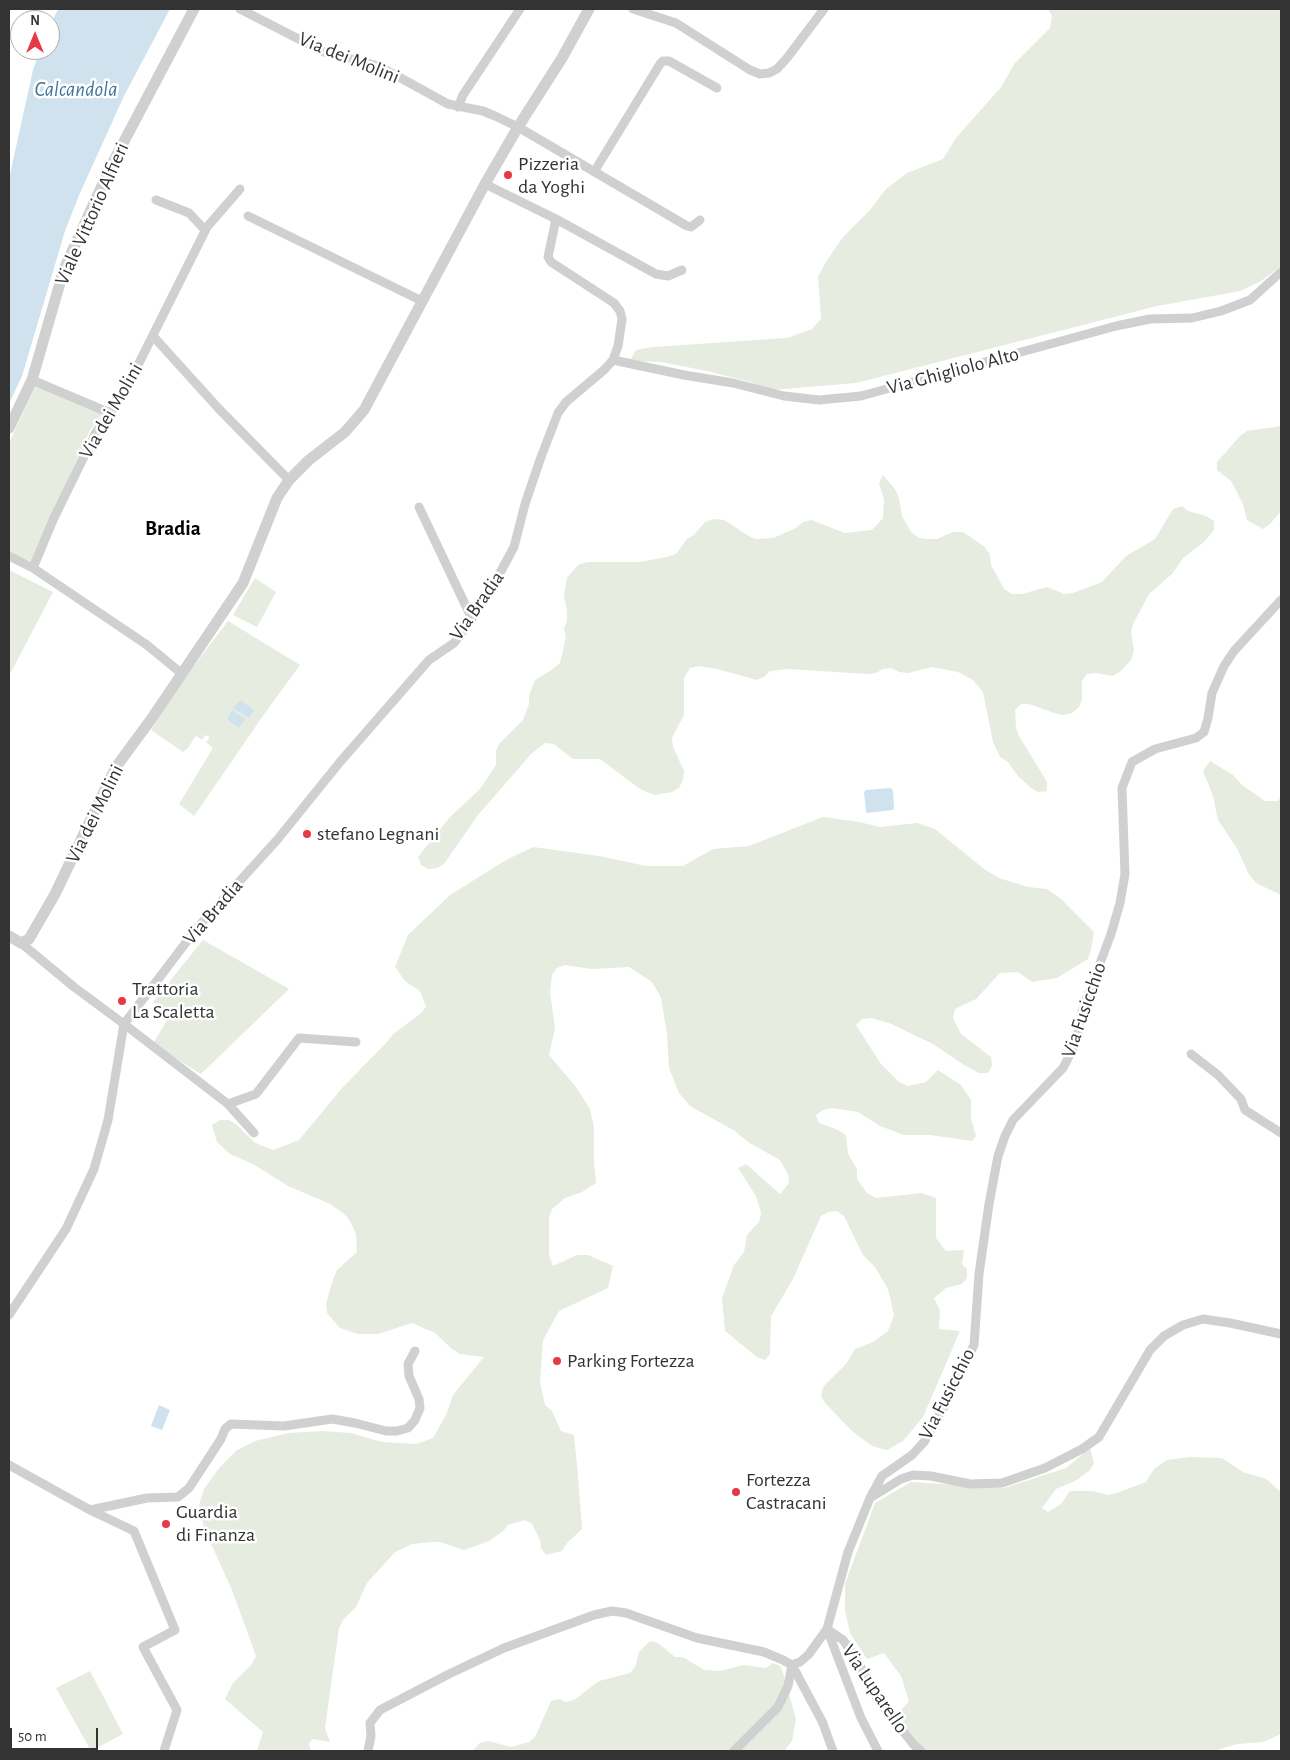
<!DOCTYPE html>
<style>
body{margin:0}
#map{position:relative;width:1290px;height:1760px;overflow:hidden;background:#fff;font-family:"Alegreya Sans",sans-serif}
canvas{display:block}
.frame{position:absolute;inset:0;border:10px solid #333;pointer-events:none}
.north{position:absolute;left:10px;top:10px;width:50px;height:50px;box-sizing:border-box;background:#fff;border:1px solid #adadad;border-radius:50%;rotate:0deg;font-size:14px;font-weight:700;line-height:20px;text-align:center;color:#333}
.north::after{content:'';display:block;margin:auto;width:18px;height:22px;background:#e63946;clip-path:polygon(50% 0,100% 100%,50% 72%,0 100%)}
.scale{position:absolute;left:10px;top:1728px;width:88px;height:22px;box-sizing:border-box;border:2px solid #333;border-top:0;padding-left:6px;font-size:15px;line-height:18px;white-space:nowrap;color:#333;-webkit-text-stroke:4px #fff;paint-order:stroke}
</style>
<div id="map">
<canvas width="1290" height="1760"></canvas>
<div class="frame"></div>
<div class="north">N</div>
<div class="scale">50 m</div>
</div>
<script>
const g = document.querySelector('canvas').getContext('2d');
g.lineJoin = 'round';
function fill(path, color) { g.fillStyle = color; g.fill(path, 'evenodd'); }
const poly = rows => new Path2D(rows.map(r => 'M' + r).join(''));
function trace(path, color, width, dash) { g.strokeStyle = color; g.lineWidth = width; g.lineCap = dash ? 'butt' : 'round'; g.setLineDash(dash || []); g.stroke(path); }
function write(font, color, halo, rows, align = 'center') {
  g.font = font + ' "Alegreya Sans",sans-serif'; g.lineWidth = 5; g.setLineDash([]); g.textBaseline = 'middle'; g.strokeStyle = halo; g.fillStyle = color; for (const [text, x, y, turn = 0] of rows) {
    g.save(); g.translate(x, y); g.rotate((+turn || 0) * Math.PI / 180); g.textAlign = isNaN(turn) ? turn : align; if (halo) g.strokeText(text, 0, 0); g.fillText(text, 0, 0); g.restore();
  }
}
const green = poly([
 [1048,9,1281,9,1281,266,1261,281,1240,291,1157,306,856,383,771,390,750,382,707,371,661,362,634,361,631,359,636,350,653,347,787,338,812,329,821,319,818,277,824,265,843,237,870,210,886,189,907,173,943,159,956,138,1002,86,1014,64,1050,28,1052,16],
 [36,385,102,414,90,430,32,562,9,551,9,443],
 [1281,426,1281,511,1270,524,1263,529,1247,520,1243,504,1231,481,1217,470,1217,462,1240,436,1247,431],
 [883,475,895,489,899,498,902,516,911,532,919,538,928,539,937,539,953,532,963,532,985,547,990,555,991,565,1004,589,1012,594,1022,594,1047,587,1064,594,1073,593,1102,582,1126,556,1155,539,1173,509,1182,506,1188,511,1206,516,1214,521,1214,530,1204,542,1183,558,1173,573,1149,594,1133,624,1131,632,1134,651,1131,660,1120,672,1112,676,1096,673,1087,674,1082,681,1082,699,1079,707,1072,713,1062,715,1054,713,1029,704,1021,704,1015,710,1016,728,1019,736,1047,782,1047,791,1038,792,1031,788,1018,776,1008,762,1000,757,993,742,983,692,973,680,958,672,932,667,908,673,899,672,891,668,883,669,876,673,867,674,788,669,770,671,764,677,757,680,717,669,699,666,690,668,684,678,684,715,672,738,673,747,684,771,683,780,679,788,672,792,655,795,640,789,600,759,573,759,554,744,545,743,531,754,478,815,444,864,437,868,428,869,421,865,418,857,450,817,480,789,496,765,496,751,499,744,523,720,529,704,529,696,535,680,550,671,560,663,566,637,564,629,567,620,567,611,564,595,567,578,578,565,587,562,640,562,667,557,676,554,687,539,694,535,705,522,714,519,724,520,747,535,755,539,773,538,796,528,803,522,811,520,845,533,872,530,883,518,884,500,879,483],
 [9,570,53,592,9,676],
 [255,578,276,592,257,627,233,615],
 [228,621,300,665,265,713,194,816,179,804,213,748,206,742,210,737,205,735,202,740,196,736,188,748,183,752,151,730,177,688],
 [1210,761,1233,775,1242,785,1265,801,1278,801,1281,796,1281,895,1256,883,1248,873,1238,850,1218,820,1213,796,1203,771],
 [823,817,859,822,880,827,917,823,935,829,984,869,999,878,1028,887,1047,889,1061,899,1094,932,1091,950,1088,959,1057,978,1032,982,1018,972,1000,973,976,999,955,1009,953,1018,961,1034,991,1057,992,1066,988,1073,979,1073,964,1065,933,1044,889,1023,871,1018,862,1019,856,1025,881,1064,899,1082,908,1086,926,1082,938,1070,961,1085,971,1100,971,1119,976,1136,972,1141,930,1135,904,1135,880,1126,858,1112,832,1108,823,1110,816,1115,819,1123,838,1130,846,1135,848,1154,857,1169,857,1179,867,1193,876,1198,922,1193,936,1198,936,1238,946,1251,964,1250,962,1264,967,1269,967,1278,962,1284,946,1288,934,1298,940,1310,939,1329,960,1331,923,1417,903,1441,887,1450,872,1446,852,1431,825,1403,821,1396,823,1387,846,1364,855,1349,873,1342,888,1331,894,1315,888,1289,875,1267,863,1255,844,1216,837,1211,828,1212,821,1216,793,1279,771,1316,770,1354,765,1360,757,1357,725,1331,722,1298,734,1265,744,1252,747,1235,759,1222,761,1213,756,1196,738,1168,746,1164,780,1194,789,1183,788,1174,780,1160,748,1142,735,1131,690,1106,679,1093,669,1068,667,1034,661,998,652,982,629,967,591,969,565,965,557,968,552,975,550,992,555,1029,549,1055,576,1087,590,1109,594,1127,594,1163,596,1183,582,1192,565,1198,552,1209,549,1218,549,1255,553,1266,577,1255,588,1255,613,1266,608,1288,559,1311,543,1340,540,1381,545,1405,552,1411,561,1431,574,1435,578,1476,582,1529,567,1543,562,1551,546,1555,541,1548,540,1540,532,1524,525,1520,508,1525,503,1531,489,1541,464,1550,440,1542,432,1542,412,1544,395,1552,367,1583,356,1607,343,1620,339,1628,325,1728,330,1742,312,1739,309,1744,311,1751,257,1751,263,1732,225,1699,233,1683,251,1665,256,1656,232,1590,204,1528,199,1505,204,1489,219,1468,237,1450,255,1441,289,1433,322,1431,351,1433,382,1442,416,1444,433,1438,446,1415,453,1395,484,1357,460,1354,452,1349,435,1333,412,1323,378,1334,358,1334,340,1328,327,1313,326,1304,333,1279,337,1270,357,1252,356,1234,349,1219,343,1213,330,1204,288,1186,253,1164,230,1154,217,1142,212,1125,220,1120,229,1120,237,1125,255,1143,273,1150,299,1140,343,1087,387,1042,392,1035,420,1014,426,1007,420,991,405,981,395,967,408,935,450,895,506,860,533,847,599,856,646,866,683,866,713,849,749,846],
 [203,940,289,989,201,1074,153,1044,171,1013,153,1002],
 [1090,1448,1094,1463,1090,1470,1077,1480,1056,1489,1042,1508,1048,1512,1061,1504,1070,1491,1093,1491,1108,1495,1117,1493,1146,1482,1154,1469,1167,1460,1190,1457,1222,1458,1243,1472,1266,1479,1281,1492,1281,1734,1263,1742,1237,1744,1214,1751,928,1751,915,1742,895,1717,909,1701,901,1676,884,1653,867,1659,850,1633,845,1610,845,1584,875,1503,911,1482,1004,1488,1066,1468],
 [650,1641,658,1643,675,1657,683,1657,704,1670,720,1671,743,1665,766,1668,773,1663,780,1666,783,1673,796,1719,792,1741,784,1751,475,1751,474,1749,480,1743,488,1741,511,1747,529,1742,535,1737,551,1701,559,1699,566,1702,574,1700,599,1681,630,1673,635,1667,639,1652],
 [90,1671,123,1734,91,1751,56,1688]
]);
const water = poly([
 [58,9,170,9,124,96,80,193,65,231,22,376,9,404,9,179,33,70,40,50,50,50,50,26],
 [240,700,254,710,249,718,233,708],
 [232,710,245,719,239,728,227,719],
 [891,788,893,791,894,808,893,810,867,813,866,811,864,792,866,790],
 [159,1405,170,1410,162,1430,151,1426]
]);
const minor = poly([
 [240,9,324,52,379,66,448,104,483,111,495,116,518,127,687,226,691,227,700,220],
 [633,9,676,23,750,70,760,74,769,73,777,69,787,58,824,9],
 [458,107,463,95,520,9],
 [594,172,660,64,663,61,669,61,717,88],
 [156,200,189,213,205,230],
 [248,216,422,301],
 [556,219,656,274,668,276,682,270],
 [153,336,219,409,289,480],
 [613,360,684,375,733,383,784,396,819,400,861,396,1116,326,1150,319,1192,318,1221,311,1250,300,1281,272],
 [32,380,110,413],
 [419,507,472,619],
 [9,556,33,568,147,645,181,673],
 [33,568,53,520,96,432,118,402,130,381,207,227,240,189],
 [1191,1054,1218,1075,1241,1099,1245,1110,1281,1133],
 [228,1104,256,1094,299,1038,356,1042],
 [254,1133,228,1104,124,1024,197,928,277,840,340,762,429,660,454,643,472,619,489,593,514,547,525,504,541,457,558,413,566,402,604,370,613,360,618,346,622,319,620,311,614,303,551,262,548,257,556,219,485,184],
 [9,1315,66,1229,94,1169,108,1120,124,1024,74,987,21,943],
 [9,1465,90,1510,147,1498,178,1497,189,1488,221,1439,225,1429,231,1424,284,1426,332,1419,355,1423,386,1431,397,1431,408,1428,415,1420,420,1408,419,1399,409,1376,408,1364,415,1351],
 [870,1498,901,1479,913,1475,931,1476,970,1484,1002,1483,1045,1468,1082,1449,1099,1437,1150,1350,1164,1336,1183,1325,1203,1319,1230,1323,1281,1334],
 [90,1510,134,1531,175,1630,143,1647,177,1710,164,1751],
 [827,1629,843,1640,857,1660,879,1702,914,1745,921,1751],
 [827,1629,861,1718,878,1751],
 [792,1665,800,1662,809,1654,827,1629,848,1552,870,1498,882,1476,912,1455,924,1442,945,1405,974,1345,979,1274,989,1204,998,1156,1005,1136,1013,1120,1063,1068,1076,1043,1082,1011,1111,934,1120,903,1125,874,1122,788,1132,762,1155,749,1196,738,1204,732,1208,718,1212,693,1224,666,1234,651,1281,600],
 [368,1751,371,1736,370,1723,380,1710,449,1674,504,1648,594,1615,612,1611,626,1613,697,1638,764,1652,783,1660,792,1665,822,1721,833,1751],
 [734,1751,778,1707,788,1686,792,1665]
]);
const tertiary = poly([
 [9,428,32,380,64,269,111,166,194,9],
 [9,936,21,943,29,939,55,894,116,767,152,718,243,583,277,498,289,480,309,460,345,432,364,410,485,184,518,127,562,58,589,9]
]);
const markers = [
 [508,175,5,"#e63946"],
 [307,834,5,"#e63946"],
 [122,1001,5,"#e63946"],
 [557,1361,5,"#e63946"],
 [736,1492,5,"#e63946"],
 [166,1524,5,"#e63946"]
];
const streetNames = [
 ["Via dei Molini",349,58,22],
 ["Viale Vittorio Alfieri",92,214,-66],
 ["Via Ghigliolo Alto",953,371,-15],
 ["Via dei Molini",111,411,-60],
 ["Via Bradia",477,606,-55],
 ["Via dei Molini",95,814,-64],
 ["Via Bradia",213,912,-49],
 ["Via Fusicchio",1084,1010,-71],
 ["Via Fusicchio",947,1394,-63],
 ["Via Luparello",875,1689,56]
];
const poiNames = [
 ["Pizzeria",518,164],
 ["da Yoghi",518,187],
 ["stefano Legnani",317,834],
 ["Trattoria",132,989],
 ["La Scaletta",132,1012],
 ["Parking Fortezza",567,1361],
 ["Fortezza",746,1480],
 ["Castracani",746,1503],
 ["Guardia",176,1512],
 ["di Finanza",176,1535]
];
const waterNames = [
 ["Calcandola",76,90]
];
const neighbourhoodNames = [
 ["Bradia",173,529]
];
fill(green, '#e6ecdf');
fill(water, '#cfe2ee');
trace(minor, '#d0d0d0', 9);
trace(tertiary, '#d0d0d0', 11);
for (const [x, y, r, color] of markers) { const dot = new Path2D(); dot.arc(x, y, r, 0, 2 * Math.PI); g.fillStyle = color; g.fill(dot); trace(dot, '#fff', 2); }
write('20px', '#333', '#fff', streetNames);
write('20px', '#333', '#fff', poiNames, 'left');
write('italic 21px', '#3f7597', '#fff', waterNames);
write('bold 21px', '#000', '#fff', neighbourhoodNames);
</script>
